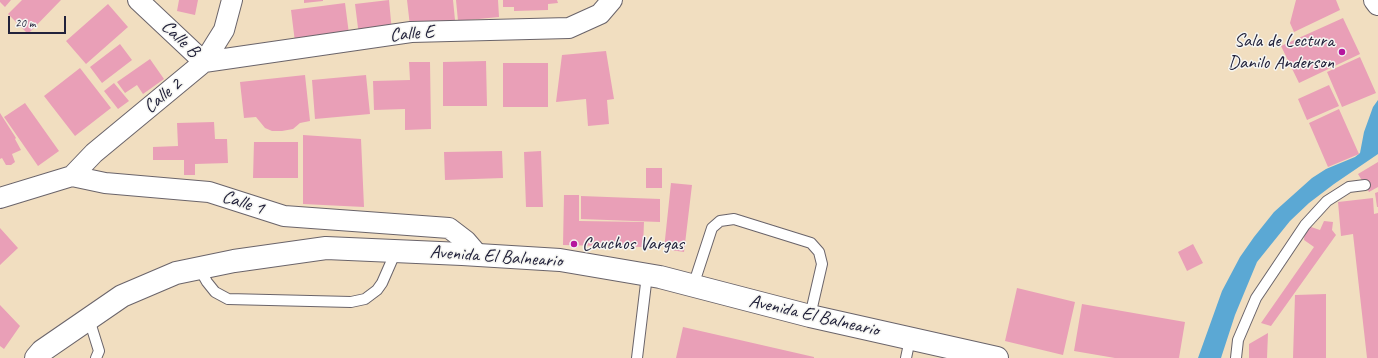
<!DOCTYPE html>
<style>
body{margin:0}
#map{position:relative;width:1378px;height:358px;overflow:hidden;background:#f1dec0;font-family:Caveat,sans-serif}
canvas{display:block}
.scale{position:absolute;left:8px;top:16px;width:58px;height:18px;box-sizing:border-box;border:2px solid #22223b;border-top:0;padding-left:5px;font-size:12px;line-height:14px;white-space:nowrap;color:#22223b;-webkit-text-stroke:3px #f6f6f2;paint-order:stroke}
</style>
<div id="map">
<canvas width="1378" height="358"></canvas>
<div class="scale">20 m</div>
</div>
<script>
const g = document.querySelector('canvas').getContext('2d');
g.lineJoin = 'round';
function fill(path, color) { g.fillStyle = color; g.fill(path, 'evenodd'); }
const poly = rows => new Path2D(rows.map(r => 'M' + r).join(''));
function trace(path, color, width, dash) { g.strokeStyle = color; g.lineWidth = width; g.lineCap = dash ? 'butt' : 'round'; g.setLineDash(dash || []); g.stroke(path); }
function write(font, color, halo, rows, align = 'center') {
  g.font = font + ' Caveat,sans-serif'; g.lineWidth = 3; g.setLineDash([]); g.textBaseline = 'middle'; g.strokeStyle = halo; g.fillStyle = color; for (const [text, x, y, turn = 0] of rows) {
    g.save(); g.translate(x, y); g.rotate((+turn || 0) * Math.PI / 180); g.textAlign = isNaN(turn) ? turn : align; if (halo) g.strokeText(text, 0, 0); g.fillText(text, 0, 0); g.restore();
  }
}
const water = poly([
 [1378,100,1378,154,1334,184,1309,203,1290,221,1257,262,1235,315,1221,358,1198,358,1222,291,1240,257,1254,237,1274,212,1312,178,1326,169,1355,157,1360,153,1364,132,1373,107]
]);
const building = poly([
 [0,0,11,0,5,7,0,2],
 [22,0,61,0,28,34,8,14],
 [179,0,198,0,195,15,177,11],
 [304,0,323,0,323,1,304,3],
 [389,0,392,32,359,36,355,4],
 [407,0,453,0,455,20,410,26],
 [456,0,498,0,499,17,458,21],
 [503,0,557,0,558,3,548,4,548,10,514,11,514,7,503,7],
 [1296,0,1336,0,1340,10,1294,32,1290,23],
 [345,3,349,34,295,42,291,10],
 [108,4,128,27,86,64,66,41],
 [1343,18,1360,54,1299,83,1281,46],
 [120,44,132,60,102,83,90,67],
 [606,51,614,99,607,100,609,124,588,126,586,99,556,102,562,55],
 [1360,57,1376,93,1342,107,1327,72],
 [150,59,164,79,143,94,137,85,125,93,117,82],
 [486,61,487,106,443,106,443,62],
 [409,62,430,62,431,129,405,130,405,109,374,110,373,81,410,80],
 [503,63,548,63,548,107,503,107],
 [80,68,111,108,75,136,44,96],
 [305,75,310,121,300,123,293,129,282,131,272,131,265,128,256,117,244,118,240,82],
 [366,75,370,114,315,119,312,80],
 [114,83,129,101,118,109,104,91],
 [1329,85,1339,106,1307,120,1298,99],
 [25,103,59,151,38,166,4,117],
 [1339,109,1359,154,1328,167,1309,123],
 [0,113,16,138,15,139,21,150,12,154,15,162,11,165,6,165,2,158,0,159],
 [214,122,215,139,227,139,228,163,195,164,195,175,184,175,184,160,153,160,153,147,178,146,177,123],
 [303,135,361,139,364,207,303,204],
 [254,142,298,142,298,178,253,178],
 [502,151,503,178,445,180,444,152],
 [541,151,543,207,526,207,524,152],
 [1378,162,1378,187,1369,192,1358,174],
 [646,168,662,168,662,188,646,188],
 [671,183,692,185,684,252,664,249],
 [1378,192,1378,207,1377,207,1375,193],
 [564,195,579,195,579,221,644,222,643,247,563,245],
 [581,196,660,199,660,222,581,219],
 [1373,198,1374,214,1378,213,1378,358,1367,358,1353,234,1341,236,1338,202],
 [1324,221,1333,222,1332,230,1336,235,1271,326,1261,323,1314,247,1304,240,1305,225,1320,230],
 [0,228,18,248,0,265],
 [1193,244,1203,263,1187,271,1178,252],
 [1017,288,1075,302,1063,355,1005,341],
 [1326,294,1326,358,1293,358,1295,295],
 [1082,304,1185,322,1179,358,1115,358,1074,351],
 [0,305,20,326,4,349,0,346],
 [683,327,814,357,814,358,676,358],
 [1268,333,1267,358,1249,358,1249,344]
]);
const service = poly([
 [199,268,207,282,215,292,228,299,351,302,365,299,377,290,382,283,396,251],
 [693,286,712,228,720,221,734,219,811,243,819,252,822,264,810,316],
 [89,319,99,351,96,358],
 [637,358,647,275],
 [906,358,910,339],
 [1236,358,1238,340,1256,298,1305,225,1327,201,1349,187,1365,185]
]);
const minor = poly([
 [138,0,204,62,411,32,569,28,600,14,612,0],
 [72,176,94,153,204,62,224,30,232,0],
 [0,198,72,176,105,183,209,192,284,216,449,228,466,241,478,255]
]);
const tertiary = poly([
 [36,358,42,351,122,296,176,273,234,261,326,248,462,254,560,260,660,277,810,316,997,358]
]);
const secondary = poly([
 [1375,0,1378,4]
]);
const markers = [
 [1342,52,4,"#b5179e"],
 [574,244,4,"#b5179e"]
];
const streetNames = [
 ["Calle E",412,34,-5],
 ["Calle B",180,39,44],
 ["Calle 2",163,96,-40],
 ["Calle 1",243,203,18],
 ["Avenida El Balneario",496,257,4],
 ["Avenida El Balneario",814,316,13]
];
const poiNames = [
 ["Sala de Lectura",1334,41],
 ["Danilo Anderson",1334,63],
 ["Cauchos Vargas",582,244,"left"]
];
fill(water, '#5ba8d4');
fill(building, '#e99fb7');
trace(service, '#6a646a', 12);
trace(minor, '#6a646a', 22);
trace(tertiary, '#6a646a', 24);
trace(secondary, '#6a646a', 24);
trace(service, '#fff', 10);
trace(minor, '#fff', 20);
trace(tertiary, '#fff', 22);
trace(secondary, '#fff', 22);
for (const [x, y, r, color] of markers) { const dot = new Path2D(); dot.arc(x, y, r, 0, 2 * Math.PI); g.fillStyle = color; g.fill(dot); trace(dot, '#f6f6f2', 1.5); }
write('19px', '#22223b', '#f6f6f2', streetNames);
write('19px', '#22223b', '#f6f6f2', poiNames, 'right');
</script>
